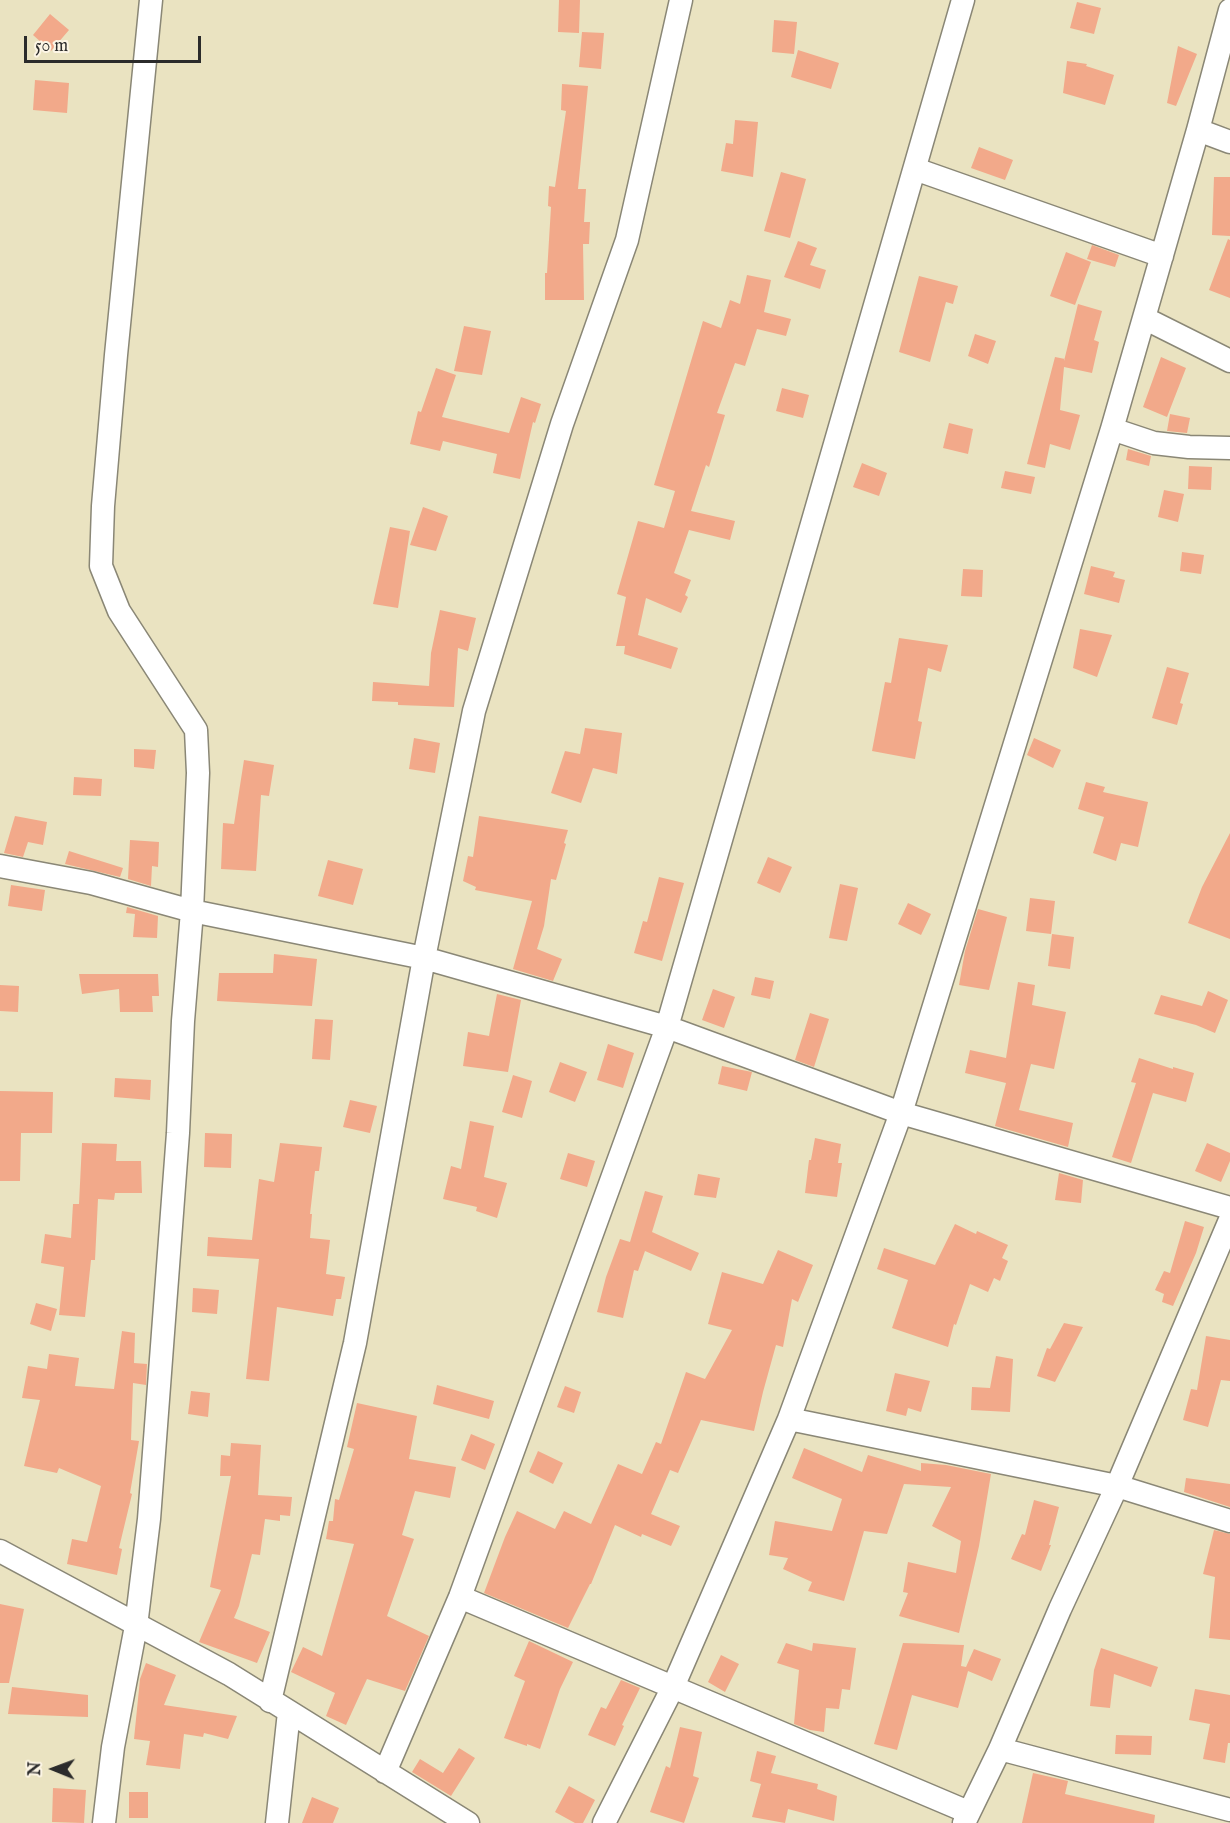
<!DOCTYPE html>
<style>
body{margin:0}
#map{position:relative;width:1230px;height:1823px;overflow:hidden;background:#eae3c1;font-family:"IM FELL English",serif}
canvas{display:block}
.north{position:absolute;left:24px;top:1739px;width:60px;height:60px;-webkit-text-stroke:4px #fcf5e5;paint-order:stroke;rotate:271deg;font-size:16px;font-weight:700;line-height:24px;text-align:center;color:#2b2b2b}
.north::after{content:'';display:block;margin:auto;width:21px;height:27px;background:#2b2b2b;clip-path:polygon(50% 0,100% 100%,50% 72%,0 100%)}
.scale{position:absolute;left:24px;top:36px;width:177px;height:27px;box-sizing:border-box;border:3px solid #2b2b2b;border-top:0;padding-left:8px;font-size:18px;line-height:21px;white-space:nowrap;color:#2b2b2b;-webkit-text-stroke:4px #fcf5e5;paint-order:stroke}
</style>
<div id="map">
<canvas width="1230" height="1823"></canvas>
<div class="north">N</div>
<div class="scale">50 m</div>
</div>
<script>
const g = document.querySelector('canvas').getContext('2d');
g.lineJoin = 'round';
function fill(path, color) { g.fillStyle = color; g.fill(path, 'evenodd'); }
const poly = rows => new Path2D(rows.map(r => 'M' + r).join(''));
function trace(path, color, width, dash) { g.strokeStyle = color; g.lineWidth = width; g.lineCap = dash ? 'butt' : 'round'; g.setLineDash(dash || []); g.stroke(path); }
const building = poly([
 [559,0,580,0,579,33,558,32],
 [1077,2,1101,8,1094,34,1070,28],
 [50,14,69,30,51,51,33,35],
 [774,20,797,22,794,54,772,52],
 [582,32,604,33,601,69,579,67],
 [1178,46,1197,54,1176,106,1167,103],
 [798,50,839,63,831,89,791,77],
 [1067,61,1087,64,1086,66,1114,75,1105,105,1063,93],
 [35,80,69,83,67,113,33,110],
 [562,84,588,86,578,189,586,189,584,222,590,222,589,244,583,244,584,300,545,300,545,273,547,273,551,207,548,206,549,186,555,187,566,111,561,110],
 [735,120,758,122,753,177,721,171,726,143,733,144],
 [979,147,1013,160,1005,180,971,168],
 [781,172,806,179,790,238,764,231],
 [1214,177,1230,177,1230,236,1212,235],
 [1228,239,1230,240,1230,298,1209,290],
 [798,241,817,248,810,265,826,270,820,289,784,277],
 [1092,245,1119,255,1115,267,1087,259],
 [1066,252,1091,262,1075,305,1050,296],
 [747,275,771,280,764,312,791,319,786,336,757,329,745,366,735,363,717,413,725,415,709,467,706,465,691,511,735,521,730,540,689,530,674,573,691,580,685,595,688,597,681,613,646,598,638,635,678,648,671,669,624,654,625,646,616,646,626,597,617,594,638,521,664,528,675,491,654,485,703,321,721,328,730,300,740,304],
 [919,276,958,286,953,304,946,302,930,362,899,352],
 [1078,304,1102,311,1094,340,1099,342,1092,373,1064,367,1060,410,1080,415,1070,450,1050,444,1045,468,1027,464,1055,357,1065,359,1064,361],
 [464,326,491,331,482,375,454,371],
 [975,334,996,341,988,364,968,356],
 [1161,357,1186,368,1167,417,1143,407],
 [436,368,456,375,442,417,509,433,521,397,541,404,535,423,533,422,520,479,493,473,497,454,443,441,440,451,410,444,418,411,421,412],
 [782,388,809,395,803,418,776,411],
 [1170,414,1190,418,1187,433,1167,431],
 [949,423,973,429,968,454,943,448],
 [1128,449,1151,456,1149,466,1126,460],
 [862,463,887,473,879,496,853,487],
 [1189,466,1212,467,1211,490,1188,489],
 [1005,471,1035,477,1031,494,1001,488],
 [1164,490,1184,494,1178,522,1158,517],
 [423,507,448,516,436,551,410,545],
 [390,527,410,531,398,608,373,604],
 [1182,552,1204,555,1201,574,1180,571],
 [1091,566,1115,572,1113,577,1125,580,1119,603,1084,594],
 [963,569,983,570,982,597,961,596],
 [440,610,476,618,468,651,458,648,454,707,398,705,398,702,372,701,373,682,429,686,431,653],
 [1080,629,1112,635,1097,677,1073,668],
 [899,638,948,645,941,672,928,668,918,721,922,722,915,759,872,751,885,682,891,683],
 [1167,667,1189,673,1180,703,1183,704,1177,725,1152,718],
 [585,728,622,733,617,774,593,768,581,803,551,793,565,751,580,754],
 [414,738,440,743,435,773,409,769],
 [1034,738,1061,750,1053,768,1027,755],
 [134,749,156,750,154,769,134,767],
 [244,760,274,765,269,796,261,795,256,871,221,869,223,823,234,824],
 [74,777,102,779,101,796,73,795],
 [1086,782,1105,787,1103,792,1148,802,1138,847,1121,843,1116,861,1093,853,1104,817,1078,809],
 [15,816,47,822,43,845,28,842,23,857,4,853],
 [479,816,568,830,564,843,566,844,556,880,551,879,544,926,537,949,562,959,553,981,513,969,532,901,475,890,476,887,463,881,468,856,473,857],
 [1230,833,1230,939,1188,923,1202,887],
 [130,840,159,842,158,867,152,866,151,886,128,879],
 [69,851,123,868,120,877,65,864],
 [768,857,792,867,780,893,757,883],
 [328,860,363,869,353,905,318,896],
 [659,877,684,883,662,961,634,953,643,921,647,922],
 [840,884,858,888,847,941,829,938],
 [11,885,45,890,42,911,8,906],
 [1030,898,1055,901,1051,934,1026,931],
 [908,903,931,914,921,935,898,924],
 [127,907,158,916,157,938,133,937,135,914,126,913],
 [978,909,1007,917,989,990,959,985,965,951],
 [1052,934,1074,937,1070,969,1048,966],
 [274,954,317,959,312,1006,217,1001,219,973,273,973],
 [79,974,158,974,159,996,152,996,153,1012,120,1012,119,989,82,994],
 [755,977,774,981,770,999,751,995],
 [1018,982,1035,985,1032,1005,1066,1012,1054,1069,1031,1064,1019,1110,1073,1123,1068,1147,995,1126,1006,1083,965,1073,970,1050,1006,1058],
 [0,985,19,986,18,1012,0,1011],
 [713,989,735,997,724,1028,702,1020],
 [1208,991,1228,1000,1215,1033,1196,1025,1154,1014,1161,995,1202,1006],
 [497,994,521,1000,508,1072,463,1066,468,1032,489,1036],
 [810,1013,829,1019,814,1067,795,1060],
 [315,1019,333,1020,330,1060,312,1059],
 [608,1044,634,1053,623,1088,597,1080],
 [1139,1058,1173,1069,1173,1067,1194,1073,1186,1102,1153,1093,1131,1163,1112,1157,1136,1083,1131,1082],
 [560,1062,587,1072,575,1102,549,1092],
 [722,1066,752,1072,747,1091,718,1084],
 [513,1075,532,1081,522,1118,502,1112],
 [115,1078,151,1080,150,1100,114,1097],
 [0,1091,53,1092,52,1133,21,1133,20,1181,0,1181],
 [350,1100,377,1106,370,1133,343,1127],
 [470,1121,494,1126,484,1177,507,1183,497,1218,476,1211,477,1207,443,1199,451,1166,461,1169],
 [205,1133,232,1134,231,1168,204,1167],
 [815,1138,841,1144,838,1163,842,1163,837,1197,805,1193,809,1160,811,1160],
 [82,1143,117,1144,116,1161,141,1161,142,1193,115,1193,114,1200,98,1199,95,1260,91,1260,85,1317,59,1315,64,1267,41,1263,45,1234,71,1238,73,1204,79,1204],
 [280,1143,322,1147,319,1171,315,1171,310,1214,312,1214,310,1238,330,1240,326,1274,345,1277,341,1299,336,1299,333,1316,277,1307,269,1381,246,1379,259,1259,207,1256,208,1237,252,1240,259,1179,274,1182],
 [1207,1143,1230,1153,1230,1161,1221,1182,1195,1171],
 [568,1153,595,1161,587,1187,560,1179],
 [1059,1173,1083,1180,1081,1203,1055,1200],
 [698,1174,720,1178,716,1198,694,1195],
 [645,1191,663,1196,652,1232,699,1253,691,1271,645,1251,638,1271,634,1270,623,1318,597,1312,606,1277,620,1239,630,1242],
 [1185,1221,1204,1227,1196,1253,1173,1306,1162,1302,1164,1294,1155,1290,1164,1271,1170,1273],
 [955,1224,976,1234,977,1231,1008,1245,1002,1258,1008,1261,1000,1281,994,1278,988,1292,970,1284,956,1325,954,1324,948,1347,892,1328,908,1280,877,1269,884,1248,935,1265],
 [778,1250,813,1265,798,1302,792,1299,783,1347,776,1345,763,1392,754,1431,701,1420,678,1473,670,1470,651,1514,680,1526,671,1546,642,1534,641,1537,615,1525,591,1584,590,1584,568,1628,484,1593,505,1537,517,1511,555,1529,564,1511,591,1524,618,1464,642,1474,656,1442,661,1444,686,1372,705,1379,732,1330,708,1324,722,1272,763,1284],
 [193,1288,219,1290,217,1314,192,1312],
 [36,1303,57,1309,51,1331,30,1324],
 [1064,1323,1083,1327,1055,1382,1037,1376,1047,1348,1050,1349],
 [122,1331,135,1333,134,1363,147,1364,146,1385,133,1383,131,1440,139,1441,130,1493,132,1494,119,1548,122,1549,117,1575,67,1564,72,1539,87,1542,101,1486,59,1468,57,1473,24,1466,40,1400,22,1398,28,1366,47,1369,49,1354,79,1358,75,1386,114,1389],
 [1206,1336,1230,1340,1230,1381,1221,1380,1208,1427,1183,1420,1191,1389,1197,1390],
 [996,1356,1013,1359,1010,1412,971,1410,972,1387,990,1388],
 [895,1373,930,1381,921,1412,908,1408,906,1416,886,1411],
 [437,1385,494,1401,489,1419,433,1404],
 [565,1386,581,1392,574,1413,557,1407],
 [191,1391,210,1393,208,1417,188,1414],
 [357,1403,417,1416,409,1459,456,1467,450,1498,415,1491,402,1535,414,1539,387,1616,429,1636,405,1691,367,1679,346,1725,326,1716,335,1693,291,1672,303,1647,322,1656,354,1544,326,1539,329,1521,333,1521,335,1499,339,1500,354,1449,347,1447],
 [471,1434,495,1444,485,1470,461,1460],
 [231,1443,261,1445,258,1495,292,1497,290,1516,280,1515,280,1521,265,1519,260,1555,252,1554,239,1606,234,1618,270,1632,257,1663,199,1642,221,1590,210,1587,231,1476,220,1476,221,1455,230,1456],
 [804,1448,862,1472,868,1455,921,1471,921,1463,946,1465,991,1474,979,1546,959,1633,899,1616,908,1593,903,1592,908,1562,956,1573,961,1541,932,1526,951,1487,904,1484,887,1534,864,1531,844,1601,808,1591,812,1582,783,1569,788,1558,769,1555,775,1521,832,1531,842,1499,792,1478],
 [538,1451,563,1463,553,1484,529,1472],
 [1186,1478,1230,1484,1230,1507,1184,1492],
 [1034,1500,1059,1507,1049,1545,1051,1545,1041,1571,1011,1559,1022,1534,1025,1535],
 [1214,1530,1230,1534,1230,1640,1209,1638,1215,1577,1203,1574],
 [0,1604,24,1609,9,1683,0,1683],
 [529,1641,573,1662,560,1689,540,1749,527,1744,527,1746,504,1738,525,1681,514,1676],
 [786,1643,812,1651,813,1643,856,1648,850,1690,842,1689,839,1709,826,1708,824,1732,810,1730,794,1724,799,1670,777,1663],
 [903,1643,964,1645,961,1666,966,1667,974,1649,1001,1659,992,1681,968,1671,958,1708,912,1695,897,1750,874,1744],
 [1101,1648,1158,1667,1151,1687,1114,1674,1110,1708,1090,1706,1094,1670],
 [721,1655,739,1664,725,1692,708,1682],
 [146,1663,176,1675,164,1705,237,1716,228,1739,204,1733,203,1737,184,1734,180,1769,146,1765,150,1741,134,1739,140,1679],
 [621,1680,640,1688,622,1725,624,1726,615,1746,588,1735,601,1707,606,1709],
 [12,1687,88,1695,88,1717,8,1714],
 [1195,1689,1230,1695,1230,1743,1228,1743,1225,1763,1203,1759,1210,1724,1189,1720],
 [680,1727,702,1732,693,1776,699,1778,684,1823,650,1812,666,1766,670,1768],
 [1116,1735,1152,1736,1151,1755,1115,1754],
 [459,1748,475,1758,451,1796,412,1772,420,1759,443,1773],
 [757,1751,776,1756,771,1773,818,1784,817,1789,837,1796,834,1821,788,1809,785,1823,752,1817,761,1784,750,1781],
 [1033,1773,1068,1781,1065,1794,1155,1815,1154,1823,1022,1823],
 [569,1786,595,1800,583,1823,575,1823,555,1812],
 [53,1788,86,1790,84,1823,52,1822],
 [129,1792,148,1792,148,1818,129,1818],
 [312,1797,339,1808,333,1823,302,1823]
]);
const street = poly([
 [1198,130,1230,142],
 [915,169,1162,256],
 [1144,318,1230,361],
 [1112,429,1154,443,1189,447,1230,448],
 [0,866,91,883,192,911,424,958,667,1027,901,1113,1230,1208],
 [789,1419,1117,1486,1230,1521],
 [0,1551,229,1674,468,1823],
 [460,1597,968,1812],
 [270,1701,355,1343,424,958,474,711,562,424,627,240,681,0],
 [1000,1749,1230,1810],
 [385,1772,460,1597,667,1027,963,0],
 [104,1823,113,1747,136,1626,149,1519,178,1133,183,1021,192,911,198,773,196,730,119,611,101,566,103,506,116,355,151,0],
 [277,1823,289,1712],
 [604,1823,673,1687,789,1419,901,1113,1112,429,1198,130,1230,10],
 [964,1823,1000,1749,1060,1609,1117,1486,1230,1220]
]);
fill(building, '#f2a98a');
trace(street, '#8a8776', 25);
trace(street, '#fff', 22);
</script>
